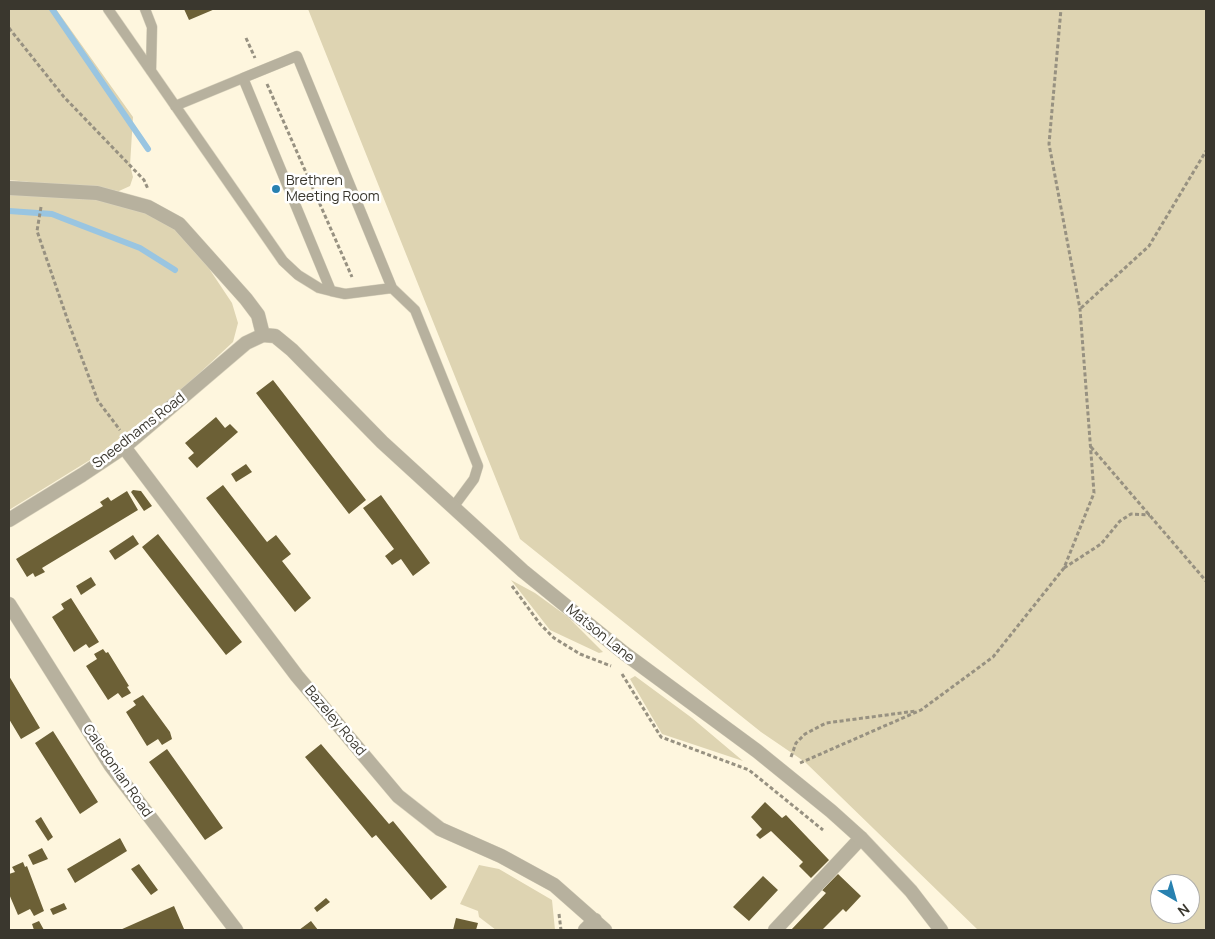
<!DOCTYPE html>
<style>
body{margin:0}
#map{position:relative;width:1215px;height:939px;overflow:hidden;background:#fef6de;font-family:Manrope,sans-serif}
canvas{display:block}
.frame{position:absolute;inset:0;border:10px solid #3a372e;pointer-events:none}
.north{position:absolute;left:1150px;top:874px;width:50px;height:50px;box-sizing:border-box;background:#fff;border:1px solid #b0afab;border-radius:50%;rotate:142deg;font-size:14px;font-weight:700;line-height:20px;text-align:center;color:#3a372e}
.north::after{content:'';display:block;margin:auto;width:18px;height:22px;background:#2881b0;clip-path:polygon(50% 0,100% 100%,50% 72%,0 100%)}
</style>
<div id="map">
<canvas width="1215" height="939"></canvas>
<div class="frame"></div>
<div class="north">N</div>
</div>
<script>
const g = document.querySelector('canvas').getContext('2d');
g.lineJoin = 'round';
function fill(path, color) { g.fillStyle = color; g.fill(path, 'evenodd'); }
const poly = rows => new Path2D(rows.map(r => 'M' + r).join(''));
function trace(path, color, width, dash) { g.strokeStyle = color; g.lineWidth = width; g.lineCap = dash ? 'butt' : 'round'; g.setLineDash(dash || []); g.stroke(path); }
function write(font, color, halo, rows, align = 'center') {
  g.font = font + ' Manrope,sans-serif'; g.lineWidth = 5; g.setLineDash([]); g.textBaseline = 'middle'; g.strokeStyle = halo; g.fillStyle = color; for (const [text, x, y, turn = 0] of rows) {
    g.save(); g.translate(x, y); g.rotate((+turn || 0) * Math.PI / 180); g.textAlign = isNaN(turn) ? turn : align; if (halo) g.strokeText(text, 0, 0); g.fillText(text, 0, 0); g.restore();
  }
}
const green = poly([
 [9,9,56,9,133,117,130,165,133,177,130,186,119,191,9,180],
 [308,9,1206,9,1206,930,978,930,805,762,761,732,520,539],
 [1160,884,1190,884,1190,914,1160,914],
 [9,190,84,197,132,206,169,223,210,262,210,270,232,303,238,323,233,342,178,393,98,455,9,510],
 [511,580,535,593,568,617,603,652,599,653,550,630],
 [635,676,692,718,743,761,662,734,630,679],
 [479,865,499,869,552,900,555,930,496,930,479,917,478,911,460,904]
]);
const stream = poly([
 [52,9,148,149],
 [9,211,52,214,62,218,140,248,175,270]
]);
const building = poly([
 [184,9,215,9,189,20],
 [273,380,366,500,349,514,256,393],
 [216,417,225,428,230,424,238,432,197,468,188,458,194,453,185,443],
 [246,464,252,472,236,482,231,474],
 [223,485,267,542,276,535,291,554,282,561,311,598,295,612,206,498],
 [133,490,141,491,152,506,144,511,131,492],
 [127,491,138,510,42,568,45,572,35,577,33,573,27,577,16,559,103,506,100,502,108,497,111,501],
 [381,495,430,563,413,576,401,559,392,565,385,556,394,549,363,508],
 [158,534,242,642,226,655,142,547],
 [133,535,139,544,115,560,109,551],
 [91,577,96,585,81,595,76,586],
 [71,598,99,642,89,648,86,644,74,652,52,617,64,609,61,604],
 [103,649,106,653,108,652,129,686,127,687,131,693,122,698,118,693,108,700,86,666,97,659,94,654],
 [9,676,40,728,21,739,9,719],
 [143,695,170,732,172,739,162,745,158,739,147,746,126,712,136,705,133,701],
 [53,731,98,802,80,814,35,743],
 [321,744,389,824,393,821,447,887,431,900,376,835,372,838,305,757],
 [167,749,223,828,205,840,149,762],
 [765,802,782,818,786,815,829,860,811,878,799,866,803,862,771,831,760,839,756,835,762,829,751,817],
 [41,817,53,837,48,841,35,821],
 [120,838,127,851,75,883,67,869],
 [42,848,48,859,33,865,28,855],
 [23,862,25,867,27,866,44,911,34,916,30,909,18,915,9,894,9,874,15,872,12,867],
 [139,864,158,890,151,895,131,869],
 [838,874,861,896,846,912,843,909,822,930,791,930,826,893,822,890],
 [763,876,778,890,749,921,733,907],
 [326,898,330,902,317,912,314,908],
 [64,903,67,909,53,915,50,909],
 [174,906,184,929,181,930,120,930],
 [456,918,478,923,476,930,453,930],
 [39,921,44,930,34,930,32,924],
 [311,921,318,930,299,930]
]);
const path = poly([
 [9,28,64,97,144,180,148,189],
 [246,38,255,58],
 [267,84,352,277],
 [41,207,37,231,69,324,98,401,120,430],
 [1081,308,1149,246,1206,151],
 [1091,447,1206,581],
 [1064,568,1101,544,1120,521,1131,514,1150,515],
 [512,586,540,624,554,638,580,654,611,666],
 [622,674,661,737,749,770,823,830],
 [791,757,796,743,805,734,826,723,916,711],
 [800,763,921,710,993,657,1064,568,1094,493,1080,309,1049,144,1061,9],
 [559,914,561,930]
]);
const service = poly([
 [108,9,283,261,298,275,319,288,331,291,345,294,392,288,415,310,478,466,474,479,454,506],
 [145,9,152,27,151,71],
 [243,78,297,56,392,288],
 [175,106,243,78,331,291]
]);
const pedestrian = poly([
 [775,930,861,838]
]);
const minor = poly([
 [9,188,97,193,148,207,179,224,246,299,258,315,263,335],
 [124,447,297,676,398,796,440,829,501,856,554,885,605,930],
 [9,520,82,475,124,447,246,343,263,335,275,336,292,350,382,442,523,571,624,653,757,751,831,811,861,838,911,891,941,930],
 [9,604,111,766,236,930],
 [585,930,595,920]
]);
const markers = [
 [276,189,5,"#2881b0"]
];
const poiNames = [
 ["Brethren",286,181],
 ["Meeting Room",286,197]
];
const streetNames = [
 ["Sneedhams Road",139,431,-38],
 ["Matson Lane",600,634,39],
 ["Bazeley Road",335,721,50],
 ["Caledonian Road",117,771,55]
];
fill(green, '#ded4b2');
trace(stream, '#99c5e1', 6);
fill(building, '#6c6036');
trace(service, '#dbd4be', 11);
trace(pedestrian, '#dbd4be', 15);
trace(minor, '#dbd4be', 15);
trace(path, '#979181', 3, [4, 2.5]);
trace(service, '#b7b19e', 10);
trace(pedestrian, '#b7b19e', 14);
trace(minor, '#b7b19e', 14);
for (const [x, y, r, color] of markers) { const dot = new Path2D(); dot.arc(x, y, r, 0, 2 * Math.PI); g.fillStyle = color; g.fill(dot); trace(dot, '#fff', 2); }
write('14px', '#3a372e', '#fff', poiNames, 'left');
write('14px', '#3a372e', '#fff', streetNames);
</script>
